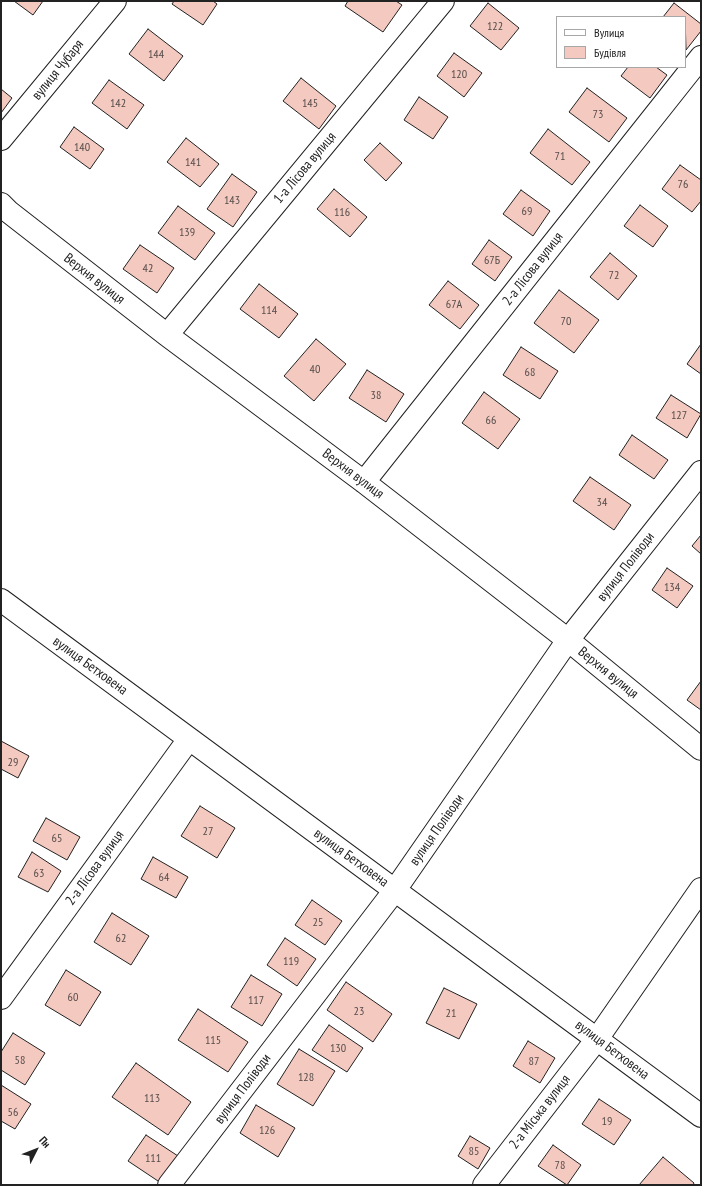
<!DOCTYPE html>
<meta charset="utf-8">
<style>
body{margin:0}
#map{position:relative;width:702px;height:1186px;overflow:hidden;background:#fff;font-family:"PT Sans Narrow",sans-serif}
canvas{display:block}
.frame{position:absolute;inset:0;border:2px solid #222;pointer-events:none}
.legend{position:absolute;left:556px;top:16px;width:130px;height:52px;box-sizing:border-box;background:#fff;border:1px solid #a7a7a7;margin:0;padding:5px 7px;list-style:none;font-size:12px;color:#222}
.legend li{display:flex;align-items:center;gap:8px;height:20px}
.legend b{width:20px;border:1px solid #a7a7a7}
.north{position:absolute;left:16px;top:1130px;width:40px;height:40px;-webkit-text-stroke:3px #fff;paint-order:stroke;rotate:48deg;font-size:11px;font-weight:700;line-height:16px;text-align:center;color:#222}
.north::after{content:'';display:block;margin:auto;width:14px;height:18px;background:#222;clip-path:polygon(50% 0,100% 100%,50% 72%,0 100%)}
</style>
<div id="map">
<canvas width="702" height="1186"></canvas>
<div class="frame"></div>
<ul class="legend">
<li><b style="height:5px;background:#fff"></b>Вулиця</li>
<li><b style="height:11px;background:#f3c9c0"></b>Будівля</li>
</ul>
<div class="north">Пн</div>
</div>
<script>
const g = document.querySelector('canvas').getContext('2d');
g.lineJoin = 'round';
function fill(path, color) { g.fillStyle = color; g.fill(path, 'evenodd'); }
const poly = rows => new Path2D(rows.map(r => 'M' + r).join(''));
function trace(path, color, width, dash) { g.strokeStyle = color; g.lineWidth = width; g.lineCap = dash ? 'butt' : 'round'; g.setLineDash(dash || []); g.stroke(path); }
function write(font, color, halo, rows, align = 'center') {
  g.font = font + ' "PT Sans Narrow",sans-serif'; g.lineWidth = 3; g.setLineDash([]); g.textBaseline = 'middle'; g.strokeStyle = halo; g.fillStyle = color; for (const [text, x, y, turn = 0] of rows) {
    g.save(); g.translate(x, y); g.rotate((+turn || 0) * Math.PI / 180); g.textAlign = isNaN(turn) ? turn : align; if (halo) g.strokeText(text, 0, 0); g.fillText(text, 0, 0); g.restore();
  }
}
const building = poly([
 [14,1,43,1,33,15,14,1],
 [174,1,213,1,217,4,203,25,172,4,174,1],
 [348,1,396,1,402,5,383,32,345,6,348,1],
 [488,3,519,28,501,50,470,26,488,3],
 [674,3,701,24,701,31,686,50,685,17,663,17,674,3],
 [148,29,183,56,164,81,129,54,148,29],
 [454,53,482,73,464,97,437,76,454,53],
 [628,67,656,67,667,75,650,98,621,76,628,67],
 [301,78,336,106,319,129,283,101,301,78],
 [109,80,144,105,127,129,92,103,109,80],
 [587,88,627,118,609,142,569,112,587,88],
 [1,89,12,98,1,113,1,89],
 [419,97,448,117,433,139,404,120,419,97],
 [74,127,104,149,90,169,60,147,74,127],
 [548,129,590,162,572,185,530,153,548,129],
 [186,138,219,164,200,187,167,162,186,138],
 [380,143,402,163,386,181,364,160,380,143],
 [680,165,701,180,701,201,692,212,662,189,680,165],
 [232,174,257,192,233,227,207,209,232,174],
 [334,189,367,217,350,237,317,209,334,189],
 [521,190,550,211,533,236,503,214,521,190],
 [640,205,668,226,653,247,624,226,640,205],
 [178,206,215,233,195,260,158,233,178,206],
 [489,240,512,257,495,281,472,264,489,240],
 [140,245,174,268,157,293,123,269,140,245],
 [610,253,637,276,618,300,590,277,610,253],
 [448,281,479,305,460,329,429,305,448,281],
 [259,284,298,314,279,338,240,309,259,284],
 [559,290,599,320,574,353,534,323,559,290],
 [316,339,346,364,314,401,284,376,316,339],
 [701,344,701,374,687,364,701,344],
 [521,347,558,371,540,399,503,375,521,347],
 [367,370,404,394,386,422,349,398,367,370],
 [484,392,520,419,498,449,462,423,484,392],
 [671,395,701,414,687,438,656,418,671,395],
 [632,435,668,460,654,479,619,455,632,435],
 [590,477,631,505,614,530,573,501,590,477],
 [701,535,701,554,692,546,701,535],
 [667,568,693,586,677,608,652,590,667,568],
 [701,681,701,710,687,700,701,681],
 [1,741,29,756,18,778,1,769,1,741],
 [200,806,235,828,217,858,181,836,200,806],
 [46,818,80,837,67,860,33,841,46,818],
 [32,852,61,871,48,892,18,877,32,852],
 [153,857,188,877,176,898,141,879,153,857],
 [312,900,342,921,325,945,295,925,312,900],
 [112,913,149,936,131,965,94,942,112,913],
 [285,938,316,959,297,986,267,965,285,938],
 [66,970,101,992,80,1026,45,1005,66,970],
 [251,975,282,994,262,1026,231,1007,251,975],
 [346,982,392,1014,373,1042,327,1010,346,982],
 [444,988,477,1004,459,1039,426,1023,444,988],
 [198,1009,248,1042,228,1072,178,1040,198,1009],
 [329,1025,363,1048,347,1072,312,1050,329,1025],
 [13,1033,45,1053,25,1085,1,1070,1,1052,13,1033],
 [528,1041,555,1058,540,1083,513,1066,528,1041],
 [299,1049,335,1071,313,1106,277,1084,299,1049],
 [136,1063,191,1102,168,1135,112,1097,136,1063],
 [1,1085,31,1104,15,1129,1,1121,1,1085],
 [599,1099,631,1120,614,1145,582,1124,599,1099],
 [256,1105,295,1128,278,1157,240,1133,256,1105],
 [146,1135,178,1156,161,1183,128,1161,146,1135],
 [470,1136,490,1148,478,1169,458,1156,470,1136],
 [553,1145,581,1165,567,1185,538,1166,553,1145],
 [663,1157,694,1183,693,1185,639,1185,663,1157]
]);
const minor = poly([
 [1,139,115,1],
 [1,204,9,212,167,335,364,482,568,640,701,749],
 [167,335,443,1],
 [364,482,701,57],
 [1,600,701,1116],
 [1,998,189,739],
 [169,1185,395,890,568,640,701,472],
 [484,1185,597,1039,701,889]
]);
const numberNames = [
 ["122",495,27],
 ["144",156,55],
 ["120",459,75],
 ["142",118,104],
 ["145",310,104],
 ["73",598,115],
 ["140",82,148],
 ["71",560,157],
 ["141",193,163],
 ["76",683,185],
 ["143",232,201],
 ["69",527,212],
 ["116",342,213],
 ["139",187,233],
 ["67Б",492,261],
 ["42",148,269],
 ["72",614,276],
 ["67А",454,305],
 ["114",269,311],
 ["70",566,322],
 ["40",315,370],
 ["68",530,373],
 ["38",376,396],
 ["127",679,416],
 ["66",491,421],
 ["34",602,503],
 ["134",672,588],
 ["29",13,763],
 ["27",208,832],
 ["65",57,839],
 ["63",39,874],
 ["64",164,878],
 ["25",318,923],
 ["62",121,939],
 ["119",291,962],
 ["60",73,998],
 ["117",256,1001],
 ["23",359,1012],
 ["21",451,1014],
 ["115",213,1041],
 ["130",338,1049],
 ["58",20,1061],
 ["87",534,1062],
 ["128",306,1078],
 ["113",152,1099],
 ["56",13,1113],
 ["19",607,1122],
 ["126",267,1131],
 ["85",474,1152],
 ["111",153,1159],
 ["78",560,1166]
];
const streetNames = [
 ["вулиця Чубаря",58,70,-51],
 ["1-а Лісова вулиця",305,168,-50],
 ["2-а Лісова вулиця",533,269,-52],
 ["Верхня вулиця",94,279,38],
 ["Верхня вулиця",353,474,37],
 ["вулиця Поліводи",626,567,-52],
 ["вулиця Бетховена",90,666,36],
 ["Верхня вулиця",608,673,39],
 ["вулиця Поліводи",437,830,-55],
 ["вулиця Бетховена",351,858,36],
 ["2-а Лісова вулиця",95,868,-54],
 ["вулиця Бетховена",612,1050,37],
 ["вулиця Поліводи",243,1089,-53],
 ["2-а Міська вулиця",540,1112,-52]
];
fill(building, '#f3c9c0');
trace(building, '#222', 1);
trace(minor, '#222', 24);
trace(minor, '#fff', 22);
write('12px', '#564c4a', null, numberNames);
write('14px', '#222', '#fff', streetNames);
</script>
